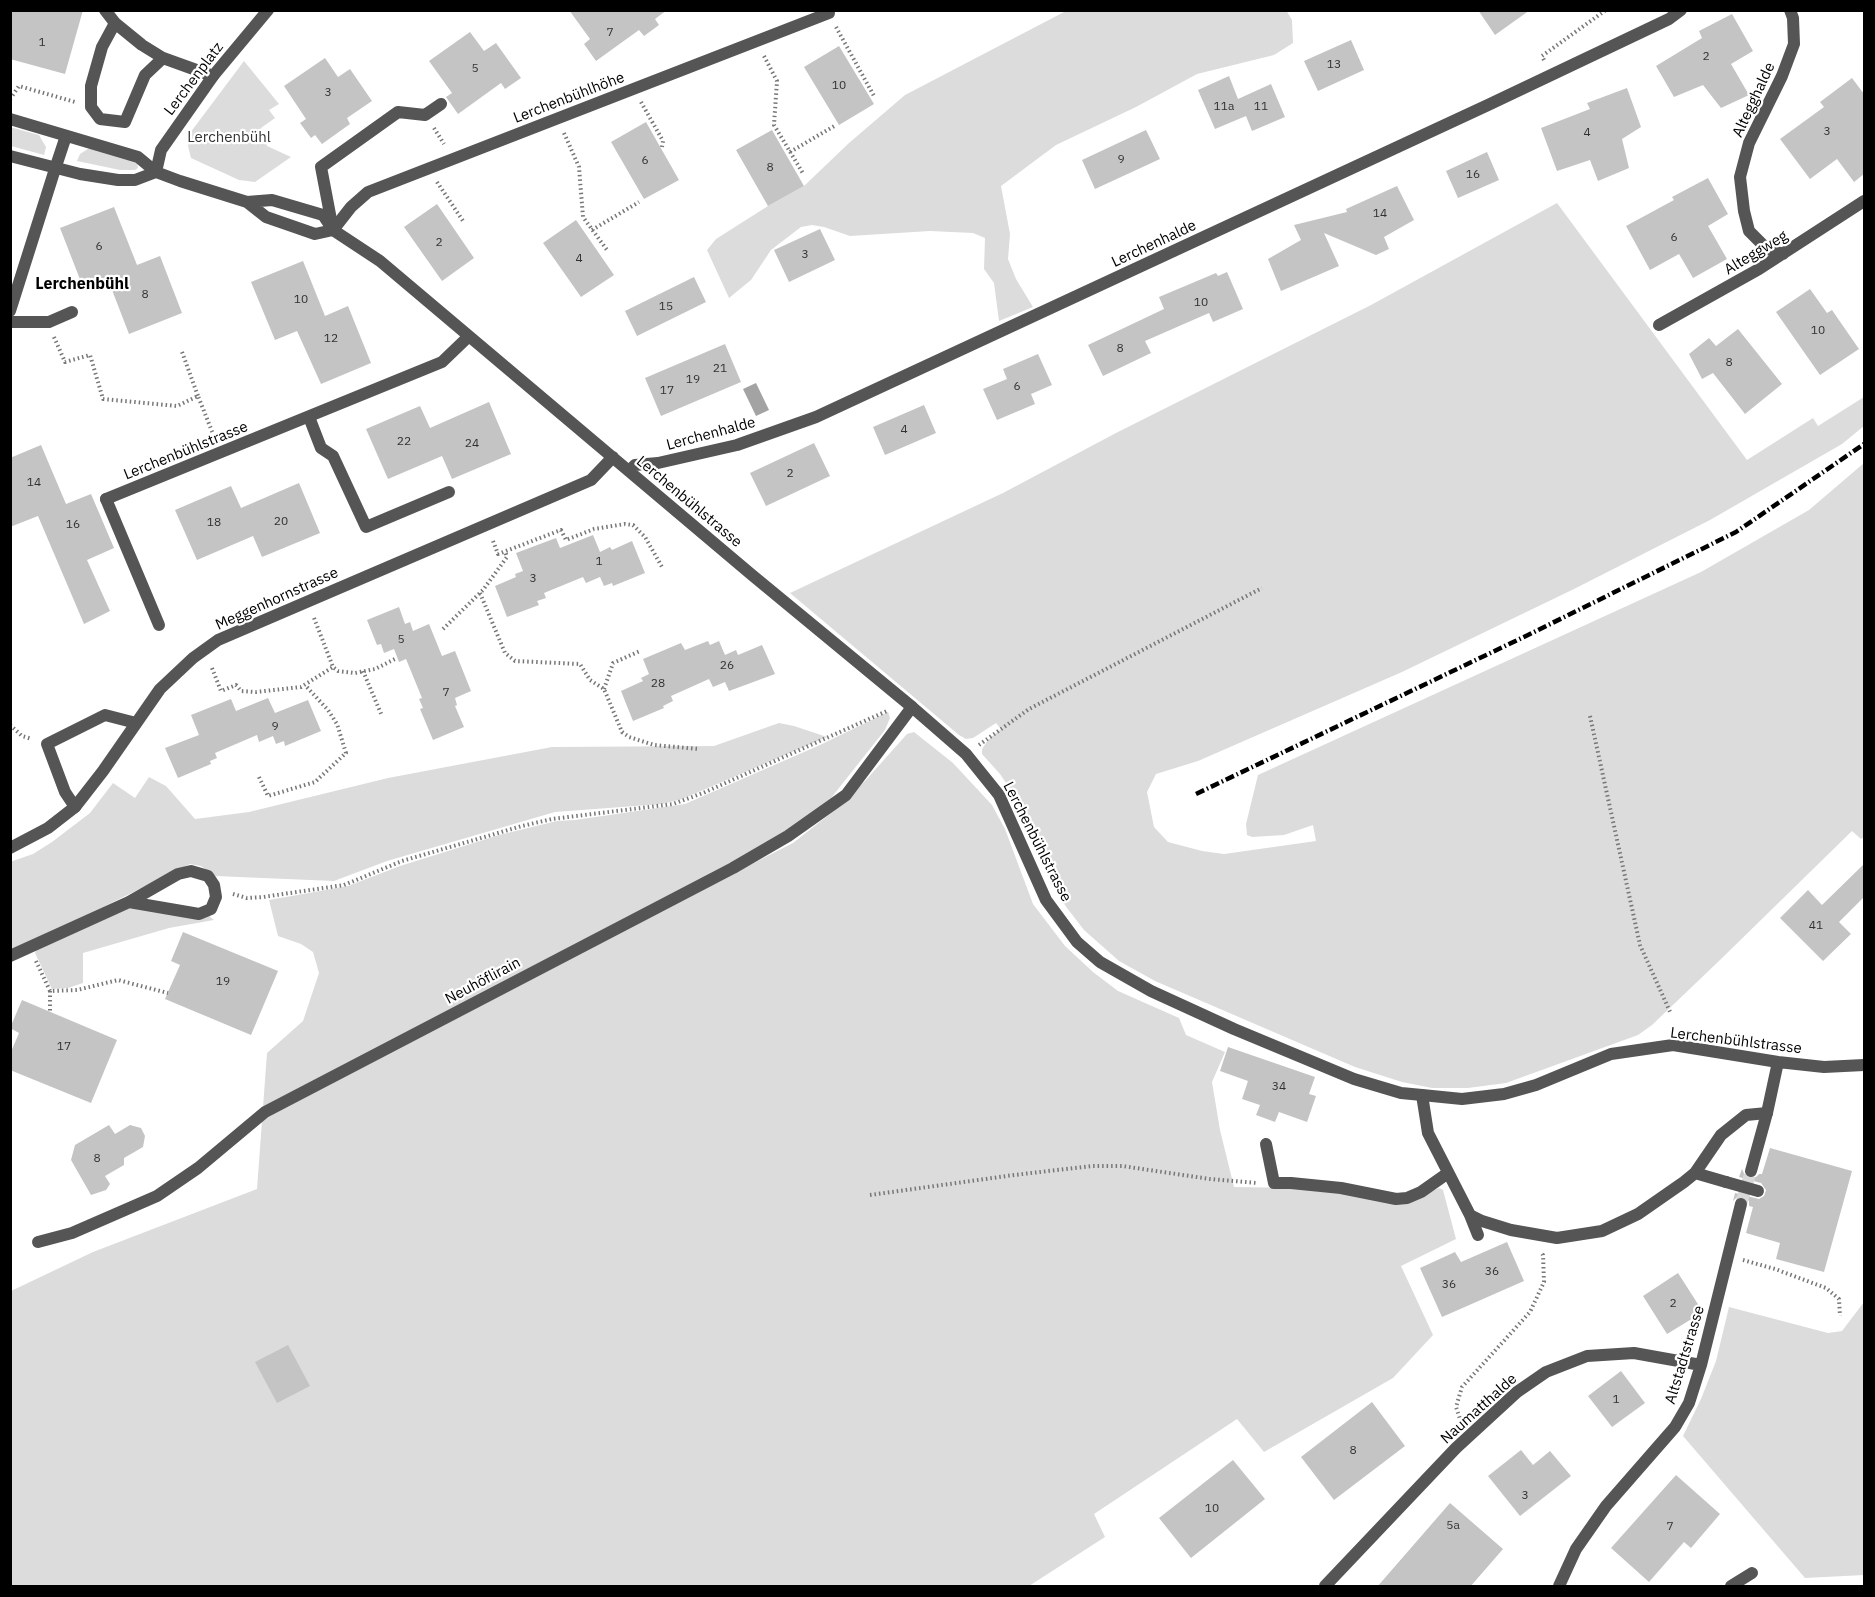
<!DOCTYPE html>
<meta charset="utf-8">
<style>
body{margin:0}
#map{position:relative;width:1875px;height:1597px;overflow:hidden;background:#fff;font-family:"IBM Plex Sans",sans-serif}
canvas{display:block}
.frame{position:absolute;inset:0;border:12px solid #000;pointer-events:none}
</style>
<div id="map">
<canvas width="1875" height="1597"></canvas>
<div class="frame"></div>
</div>
<script>
const g = document.querySelector('canvas').getContext('2d');
g.lineJoin = 'round';
function fill(path, color) { g.fillStyle = color; g.fill(path, 'evenodd'); }
const poly = rows => new Path2D(rows.map(r => 'M' + r).join(''));
function trace(path, color, width, dash) { g.strokeStyle = color; g.lineWidth = width; g.lineCap = dash ? 'butt' : 'round'; g.setLineDash(dash || []); g.stroke(path); }
function write(font, color, halo, rows, align = 'center') {
  g.font = font + ' "IBM Plex Sans",sans-serif'; g.lineWidth = 4.5; g.setLineDash([]); g.textBaseline = 'middle'; g.strokeStyle = halo; g.fillStyle = color; for (const [text, x, y, turn = 0] of rows) {
    g.save(); g.translate(x, y); g.rotate((+turn || 0) * Math.PI / 180); g.textAlign = isNaN(turn) ? turn : align; if (halo) g.strokeText(text, 0, 0); g.fillText(text, 0, 0); g.restore();
  }
}
const green = poly([
 [1286,10,1292,20,1293,43,1274,55,1197,74,1136,107,1056,145,1001,186,1010,234,1008,259,1016,279,1033,307,999,321,994,283,984,269,985,238,973,233,930,231,850,236,824,227,812,225,801,227,771,250,751,280,729,298,707,250,716,239,768,206,804,186,849,143,905,95,1066,11],
 [244,61,279,104,269,110,275,118,261,128,267,146,291,157,255,182,239,180,191,158,188,146,190,133],
 [10,127,39,135,46,147,44,155,11,146],
 [91,147,137,162,138,168,135,170,120,170,77,161,80,154],
 [1557,203,1747,460,1813,418,1818,426,1864,397,1864,426,1842,444,1710,520,1574,589,1402,672,1198,761,1156,774,1147,792,1154,827,1168,842,1202,851,1224,854,1316,841,1313,825,1284,835,1252,837,1247,835,1246,824,1258,775,1701,572,1809,510,1864,463,1864,837,1861,839,1852,831,1720,960,1652,1025,1638,1035,1506,1083,1468,1088,1432,1088,1402,1082,1355,1067,1155,981,1119,961,1084,930,1067,908,1051,884,1018,801,1000,774,982,754,982,749,988,740,1001,729,996,723,973,738,966,739,959,735,790,593,1003,493,1116,433,1371,305],
 [888,712,890,718,885,730,831,798,736,872,793,843,835,810,865,781,907,734,914,732,953,763,992,805,1005,829,1033,904,1065,946,1093,972,1118,991,1179,1018,1186,1035,1225,1052,1212,1082,1220,1130,1234,1187,1298,1188,1349,1194,1425,1194,1439,1188,1443,1190,1456,1239,1401,1266,1433,1335,1393,1378,1264,1452,1237,1419,1094,1514,1105,1537,1029,1586,11,1586,11,1291,93,1252,257,1189,267,1053,303,1021,319,973,313,952,301,944,278,936,269,900,348,886,400,866,499,835,557,821,575,820,685,804,820,745],
 [779,723,794,726,827,737,682,799,662,804,555,812,387,861,334,881,215,876,201,866,190,864,97,910,11,950,10,862,33,854,52,842,90,813,113,783,135,798,149,777,166,786,195,819,249,812,388,778,552,747,714,746],
 [134,908,208,915,214,920,169,928,83,953,83,983,68,988,52,989,35,953,37,949,127,909],
 [1864,1302,1864,1575,1805,1578,1683,1436,1701,1399,1716,1361,1729,1307,1828,1333,1842,1331]
]);
const water = poly([
 [756,383,769,410,756,416,743,389]
]);
const building = poly([
 [10,10,83,10,65,74,10,59],
 [569,10,667,10,655,19,659,25,644,36,639,30,596,61,584,44,590,39],
 [1478,10,1530,10,1495,35],
 [1732,14,1753,51,1731,64,1749,95,1721,108,1703,85,1674,97,1656,66,1702,38,1699,31],
 [470,32,484,51,496,43,521,78,505,89,501,83,458,114,446,97,452,93,429,61],
 [1351,40,1364,70,1318,91,1304,61],
 [839,46,874,104,839,125,804,67],
 [325,58,338,77,350,69,372,101,347,118,350,124,322,144,315,135,311,138,300,123,306,119,284,86],
 [1229,76,1238,99,1271,84,1285,117,1252,131,1246,116,1215,129,1198,90],
 [1852,78,1864,94,1864,174,1854,182,1837,159,1810,179,1780,139,1824,107,1820,102],
 [1627,88,1641,127,1622,139,1629,168,1598,181,1590,160,1557,171,1541,128,1590,109,1587,103],
 [646,122,679,180,644,199,611,142],
 [772,130,804,186,768,206,736,150],
 [1146,130,1160,159,1095,189,1082,160],
 [1487,152,1499,180,1458,198,1446,171],
 [1708,178,1728,214,1708,226,1727,259,1693,278,1679,254,1650,270,1626,226,1674,200,1672,197],
 [1397,186,1414,220,1384,237,1389,249,1376,255,1324,233,1339,266,1281,291,1268,259,1301,240,1294,225,1347,212,1346,209],
 [437,204,474,258,442,281,404,227],
 [114,207,137,265,160,256,182,313,129,334,107,277,83,287,60,228],
 [576,220,614,275,581,297,543,243],
 [820,229,835,260,789,282,774,250],
 [303,261,325,316,348,306,371,363,321,384,297,331,275,340,251,282],
 [1227,272,1243,309,1213,322,1209,313,1145,341,1151,353,1103,376,1088,345,1164,309,1159,297,1216,273,1218,276],
 [694,277,706,302,637,336,625,311],
 [1810,289,1827,313,1832,310,1859,349,1820,375,1776,312],
 [1738,329,1782,384,1745,414,1713,373,1702,379,1689,354,1709,338,1716,346],
 [725,344,741,382,661,416,645,378],
 [1038,354,1052,385,1031,394,1035,404,997,420,983,389,1007,379,1003,369],
 [489,402,511,454,452,479,442,456,388,479,366,429,420,406,430,428],
 [924,405,936,433,885,455,873,427],
 [814,443,830,476,766,506,750,473],
 [41,445,66,504,91,494,114,548,87,560,110,611,84,624,38,516,10,527,10,458],
 [299,483,320,533,262,557,253,536,197,560,175,510,231,486,241,508],
 [593,535,600,552,610,547,612,550,632,541,645,573,613,586,612,583,604,586,600,577,586,583,583,577,544,593,546,598,537,601,539,605,507,617,495,586,516,577,515,574,523,571,516,553,556,538,560,548],
 [399,607,405,624,410,622,413,631,429,624,442,656,455,651,471,691,455,698,457,705,455,706,464,727,433,740,420,709,423,708,419,699,422,698,406,659,399,662,394,649,384,653,381,644,377,645,367,620],
 [708,641,710,645,719,641,725,655,736,650,738,655,762,645,775,674,729,691,725,682,713,687,709,679,671,696,673,701,663,706,664,708,633,721,621,691,643,681,641,678,649,674,643,659,681,643,685,650],
 [268,698,275,713,308,700,321,731,285,746,284,741,276,744,273,736,259,742,257,735,215,753,217,758,210,761,211,764,178,778,165,748,199,735,191,715,231,699,236,711],
 [1864,864,1864,897,1839,922,1851,934,1823,961,1780,918,1808,890,1822,905],
 [183,932,278,971,251,1035,165,999,180,965,171,961],
 [22,1000,117,1040,91,1103,10,1070,10,1054,19,1033,10,1028],
 [1228,1047,1315,1077,1309,1094,1316,1096,1307,1122,1279,1112,1275,1122,1256,1115,1260,1105,1242,1099,1248,1081,1220,1071],
 [109,1125,115,1134,130,1125,141,1128,145,1136,143,1147,124,1158,124,1165,105,1176,110,1184,106,1190,91,1195,71,1160,75,1145],
 [1770,1148,1852,1171,1824,1272,1776,1259,1780,1243,1746,1233,1753,1207,1749,1206,1749,1201,1744,1196,1738,1196,1733,1201,1735,1193,1759,1199,1764,1196,1766,1190,1761,1183,1739,1177,1742,1169,1745,1176,1749,1179,1756,1177,1759,1174,1762,1174],
 [1507,1242,1524,1281,1442,1317,1420,1268,1455,1252,1461,1262],
 [1678,1273,1703,1312,1667,1334,1643,1296],
 [288,1345,310,1386,277,1403,255,1362],
 [1621,1371,1645,1403,1612,1427,1588,1396],
 [1372,1402,1405,1446,1334,1500,1301,1457],
 [1521,1450,1533,1465,1550,1451,1571,1476,1520,1516,1488,1476],
 [1233,1460,1265,1499,1191,1558,1159,1518],
 [1676,1475,1720,1514,1691,1548,1684,1542,1649,1582,1611,1548],
 [1450,1503,1503,1549,1470,1587,1377,1587]
]);
const streetTunnel = poly([
 [1741,1204,1751,1171]
]);
const path = poly([
 [836,27,874,96],
 [764,56,777,81,774,125,804,175],
 [1544,60,1542,56,1606,10],
 [10,99,19,86,75,102],
 [641,102,663,141,662,147],
 [434,128,444,144],
 [564,133,579,167,583,217,607,250],
 [790,152,836,125],
 [437,182,463,221],
 [592,230,639,202],
 [54,337,65,362,90,355,103,399,177,406,198,396,215,439],
 [182,352,198,396],
 [493,541,498,554,561,530,566,540,594,529,625,524,633,525,645,537,662,567],
 [480,593,505,653,515,661,580,664,590,680,604,689,622,732,629,737,654,745,699,749],
 [314,618,333,667,338,671,355,673,375,669,395,659],
 [443,629,483,590,507,557,505,551],
 [212,668,221,691,236,685,241,691,256,692,301,687,333,667],
 [363,671,382,716],
 [604,689,613,663,640,651],
 [1590,716,1640,945,1671,1014],
 [10,725,22,736,32,739],
 [979,745,1029,709,1262,588],
 [259,777,268,796,315,782,346,753,337,724,328,710,305,685],
 [233,894,247,898,263,897,344,885,402,861,522,826,552,819,673,804,703,793,887,711],
 [36,961,50,991,77,990,118,980,168,993],
 [50,991,50,1012],
 [870,1195,1014,1175,1092,1166,1122,1166,1210,1179,1257,1183],
 [1743,1260,1775,1269,1826,1288,1839,1299,1840,1316],
 [1461,1422,1456,1407,1462,1387,1530,1312,1544,1282,1543,1255,1541,1252]
]);
const lane = poly([
 [105,10,115,23,142,45,163,58,213,76],
 [115,23,102,47,91,86,91,107,100,119,125,122,145,75,163,58],
 [55,169,66,136],
 [333,230,321,167,398,112,425,115,441,104],
 [10,322,49,322,72,312],
 [309,417,321,448,333,456,366,527,449,492],
 [106,499,159,625],
 [75,807,65,792,47,744,105,715,136,723],
 [10,956,129,902,178,874,191,871,208,876,214,885,216,897,211,909,199,914,129,902],
 [1422,1095,1428,1133,1470,1215,1478,1235],
 [1266,1144,1274,1183,1291,1183,1341,1188,1396,1199,1407,1198,1421,1192,1448,1173],
 [1695,1173,1726,1182],
 [1470,1215,1482,1221,1511,1230,1557,1238,1602,1231,1638,1214,1684,1182,1695,1173,1721,1135,1746,1115,1767,1113],
 [38,1242,72,1233,157,1196,198,1168,265,1112,733,868,788,836,846,795,912,707]
]);
const street = poly([
 [10,119,138,157,156,172,180,181,247,202,266,217,292,226,315,234,333,230],
 [10,156,80,174,118,180,135,180,156,172],
 [156,172,161,150,213,76,268,10],
 [247,202,272,200,323,215,333,230,380,261,752,575,912,707,966,754,999,795,1046,900,1077,942,1100,962,1151,991,1234,1029,1354,1079,1401,1093,1422,1095,1462,1099,1504,1094,1536,1085,1611,1054,1673,1045,1778,1062,1824,1067,1864,1065],
 [333,230,351,207,368,192,829,13],
 [1783,254,1767,249,1749,231,1744,211,1740,177,1749,143,1782,76,1794,44,1793,18,1790,10],
 [10,311,55,169],
 [1659,325,1759,269,1864,201],
 [629,471,635,465,658,463,737,445,816,417,1488,105,1669,19,1681,10],
 [106,499,442,362,468,337],
 [10,848,48,828,75,807,103,771,160,689,193,658,218,640,591,480,613,457],
 [1751,1171,1767,1113,1778,1062],
 [1325,1586,1456,1448,1517,1392,1546,1372,1587,1356,1634,1353,1701,1365],
 [1559,1586,1576,1549,1606,1506,1675,1427,1689,1403,1701,1365,1741,1204],
 [1731,1586,1752,1573]
]);
const rail = poly([
 [1196,794,1528,635,1736,532,1864,444]
]);
const laneBridge = poly([
 [1726,1182,1758,1191]
]);
const numberNames = [
 ["7",610,33],
 ["1",42,43],
 ["2",1706,57],
 ["13",1334,65],
 ["5",475,69],
 ["10",839,86],
 ["3",328,93],
 ["11a",1224,107],
 ["11",1261,107],
 ["3",1827,132],
 ["4",1587,133],
 ["9",1121,160],
 ["6",645,161],
 ["8",770,168],
 ["16",1473,175],
 ["14",1380,214],
 ["6",1674,238],
 ["2",439,243],
 ["6",99,247],
 ["3",805,255],
 ["4",579,259],
 ["8",145,295],
 ["10",301,300],
 ["10",1201,303],
 ["15",666,307],
 ["10",1818,331],
 ["12",331,339],
 ["8",1120,349],
 ["8",1729,363],
 ["21",720,369],
 ["19",693,380],
 ["6",1017,387],
 ["17",667,391],
 ["4",904,430],
 ["22",404,442],
 ["24",472,444],
 ["2",790,474],
 ["14",34,483],
 ["20",281,522],
 ["18",214,523],
 ["16",73,525],
 ["1",599,562],
 ["3",533,579],
 ["5",401,640],
 ["26",727,666],
 ["28",658,684],
 ["7",446,693],
 ["9",275,727],
 ["41",1816,926],
 ["19",223,982],
 ["17",64,1047],
 ["34",1279,1087],
 ["8",97,1159],
 ["36",1492,1272],
 ["36",1449,1285],
 ["2",1673,1304],
 ["1",1616,1400],
 ["8",1353,1451],
 ["3",1525,1496],
 ["10",1212,1509],
 ["5a",1453,1526],
 ["7",1670,1527]
];
const streetNames = [
 ["Lerchenplatz",194,79,-53],
 ["Lerchenbühlhöhe",569,98,-21],
 ["Altegghalde",1754,100,-65],
 ["Lerchenhalde",1154,244,-25],
 ["Alteggweg",1756,253,-31],
 ["Lerchenhalde",711,434,-15],
 ["Lerchenbühlstrasse",186,451,-22],
 ["Lerchenbühlstrasse",689,502,40],
 ["Meggenhornstrasse",277,599,-24],
 ["Lerchenbühlstrasse",1037,842,63],
 ["Neuhöflirain",483,981,-28],
 ["Lerchenbühlstrasse",1736,1041,7],
 ["Altstadtstrasse",1685,1355,-73],
 ["Naumatthalde",1479,1409,-42]
];
const parkNames = [
 ["Lerchenbühl",229,138]
];
const neighbourhoodNames = [
 ["Lerchenbühl",82,284]
];
fill(green, '#dcdcdc');
fill(water, '#a3a3a3');
fill(building, '#c4c4c4');
trace(streetTunnel, '#d9d9d9', 12, [12, 6]);
trace(path, '#777', 4, [1.5, 3]);
trace(lane, '#555', 12);
trace(street, '#555', 12);
trace(rail, '#000', 4.5, [9, 3, 1.5, 3]);
trace(laneBridge, '#555', 12);
write('12px', '#313131', null, numberNames);
write('15px', '#000', '#fff', streetNames);
write('15px', '#333', '#fff', parkNames);
write('bold 16px', '#000', '#fff', neighbourhoodNames);
</script>
